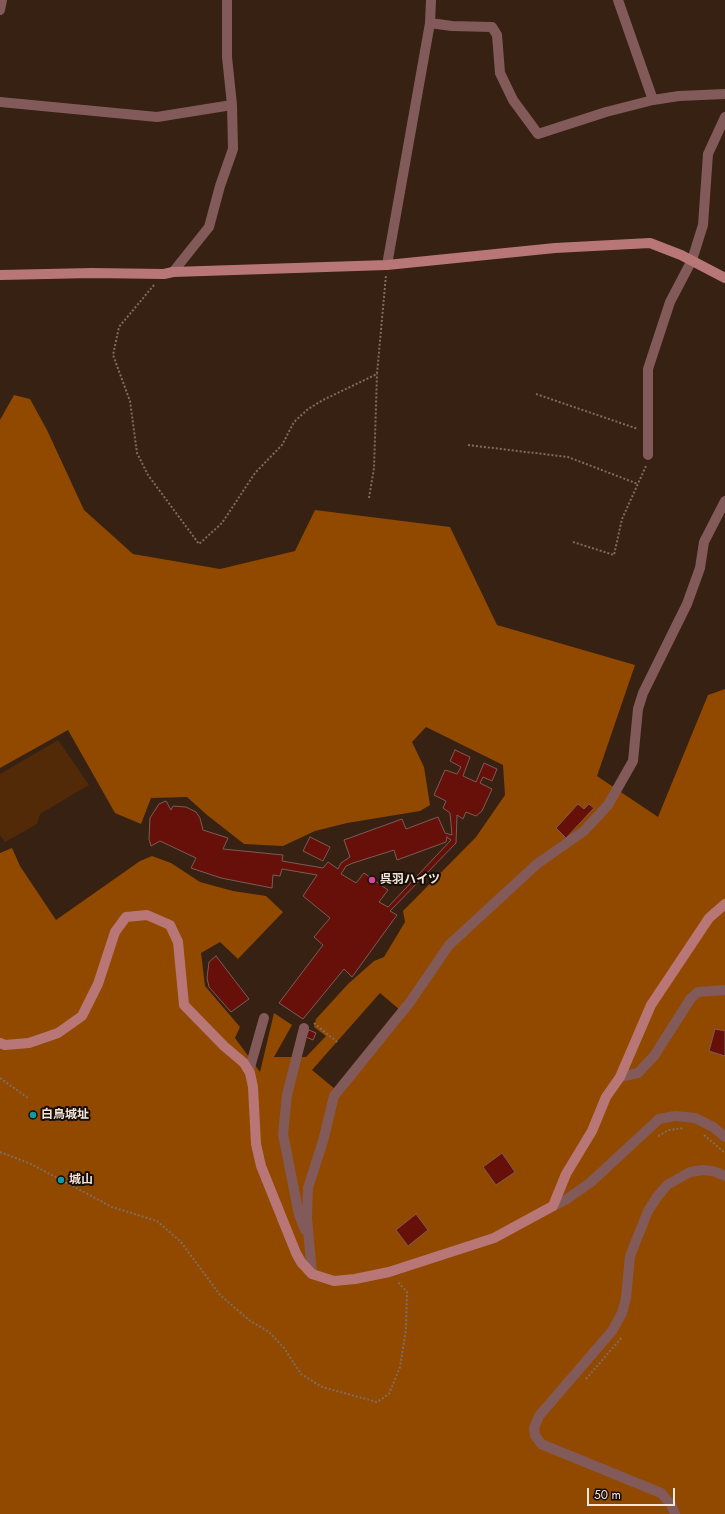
<!DOCTYPE html>
<meta charset="utf-8">
<style>
body{margin:0}
#map{position:relative;width:725px;height:1514px;overflow:hidden;background:#362112;font-family:Jost,sans-serif}
canvas{display:block}
.scale{position:absolute;left:587px;top:1488px;width:88px;height:18px;box-sizing:border-box;border:2px solid #f5e6dc;border-top:0;padding-left:5px;font-size:12px;line-height:14px;white-space:nowrap;color:#f5e6dc;-webkit-text-stroke:3px #170d07;paint-order:stroke}
</style>
<div id="map">
<canvas width="725" height="1514"></canvas>
<div class="scale">50 m</div>
</div>
<script>
const g = document.querySelector('canvas').getContext('2d');
g.lineJoin = 'round';
function fill(path, color) { g.fillStyle = color; g.fill(path, 'evenodd'); }
const poly = rows => new Path2D(rows.map(r => 'M' + r).join(''));
function trace(path, color, width, dash) { g.strokeStyle = color; g.lineWidth = width; g.lineCap = dash ? 'butt' : 'round'; g.setLineDash(dash || []); g.stroke(path); }
function write(font, color, halo, rows, align = 'center') {
  g.font = font + ' Jost,"Noto Sans JP",sans-serif'; g.lineWidth = 4; g.setLineDash([]); g.textBaseline = 'middle'; g.strokeStyle = halo; g.fillStyle = color; for (const [text, x, y, turn = 0] of rows) {
    g.save(); g.translate(x, y); g.rotate((+turn || 0) * Math.PI / 180); g.textAlign = isNaN(turn) ? turn : align; if (halo) g.strokeText(text, 0, 0); g.fillText(text, 0, 0); g.restore();
  }
}
const green = poly([
 [58,740,89,785,40,814,37,824,5,842,0,835,0,774]
]);
const forest = poly([
 [14,395,30,399,47,430,84,510,133,554,220,569,295,551,315,510,450,527,497,625,635,665,597,776,658,817,708,695,725,689,725,1514,0,1514,0,853,12,848,20,866,56,920,140,861,152,856,171,863,200,882,233,891,266,896,283,912,238,959,220,942,201,953,205,986,240,1027,235,1038,260,1072,274,1013,292,1025,274,1057,306,1057,326,1036,314,1027,316,1019,348,984,374,961,384,957,405,922,403,911,476,837,505,795,503,765,426,727,412,742,424,767,430,805,420,811,347,823,315,831,283,846,244,844,207,815,187,797,151,798,141,824,115,813,68,730,0,768,0,420],
 [380,993,400,1010,335,1089,312,1070]
]);
const building = poly([
 [455,750,470,757,463,776,476,782,484,763,497,769,492,781,483,777,480,783,492,789,482,811,476,816,466,812,463,819,457,815,456,843,390,911,397,915,352,977,344,969,303,1019,279,1003,323,945,314,937,330,918,303,896,317,875,282,869,280,876,273,875,272,888,221,878,191,868,196,858,160,841,151,846,149,839,150,818,159,804,166,801,171,810,173,806,186,807,196,812,200,818,203,830,228,838,223,849,283,855,282,861,323,868,328,862,338,869,341,863,350,857,344,840,402,819,406,829,438,817,445,833,452,835,450,813,443,808,446,801,434,795,445,770,457,774,461,767,450,761,455,750],
 [447,837,451,840,388,907,379,902,388,890,364,873,356,883,341,874,346,866,353,863,394,850,397,860,446,842,447,837],
 [578,804,584,809,589,804,594,808,566,838,556,828,578,804],
 [310,837,330,847,323,861,303,851,310,837],
 [216,956,249,999,231,1012,209,987,207,978,209,962,216,956],
 [715,1029,725,1031,725,1056,709,1051,715,1029],
 [309,1030,316,1033,313,1040,306,1037,309,1030],
 [502,1153,515,1172,496,1185,483,1167,502,1153],
 [416,1214,428,1230,408,1246,396,1230,416,1214]
]);
const path = poly([
 [154,285,119,327,113,355,130,401,137,453,148,475,199,544,222,523,255,473,282,445,294,422,308,409,323,400,377,374,386,275],
 [536,394,638,429],
 [468,445,568,457,638,484],
 [369,498,374,468,377,374],
 [573,542,614,555,622,519,646,466],
 [314,1023,337,1042],
 [0,1078,28,1098],
 [704,1135,725,1153],
 [658,1136,669,1130,684,1128],
 [0,1152,31,1164,112,1207,157,1221,181,1242,220,1295,249,1320,269,1332,284,1348,301,1374,322,1387,377,1402,389,1394,400,1367,406,1329,407,1292,397,1281],
 [586,1379,622,1337]
]);
const street = poly([
 [618,0,653,100],
 [0,10,2,0],
 [430,23,452,26,492,27,497,35,500,73,513,100,538,134,606,112,653,100,679,96,725,94],
 [0,102,157,117,232,105],
 [387,265,430,23,431,0],
 [173,272,209,227,220,186,233,149,232,105,227,57,227,0],
 [648,455,648,369,670,302,692,260,703,225,708,154,725,117],
 [304,1028,287,1095,283,1134,299,1215,305,1230],
 [249,1071,264,1018],
 [620,1077,638,1073,654,1056,691,998,698,992,725,990],
 [553,1206,567,1199,591,1182,659,1119,675,1116,695,1118,713,1127,725,1137],
 [312,1274,307,1218,308,1188,323,1141,334,1096,410,1002,449,945,537,864,584,831,608,805,633,761,638,709,643,693,687,604,700,568,704,542,725,501],
 [675,1514,671,1504,661,1493,541,1444,535,1435,534,1428,539,1416,612,1331,622,1313,626,1298,630,1256,648,1211,657,1197,667,1185,690,1172,703,1170,713,1171,725,1176]
]);
const secondary = poly([
 [0,275,92,273,164,274,173,272,387,265,555,248,650,243,681,255,725,278],
 [0,1043,5,1045,29,1043,58,1033,82,1016,98,984,115,932,126,917,147,915,170,925,178,942,184,1005,224,1046,244,1063,250,1073,253,1087,256,1144,261,1166,296,1253,301,1262,312,1274,334,1281,355,1279,389,1272,494,1238,553,1206,566,1174,592,1131,606,1097,620,1077,651,1005,709,918,725,904]
]);
const markers = [
 [372,880,4,"#d1479c"],
 [33,1115,4,"#0f9aa8"],
 [61,1180,4,"#0f9aa8"]
];
const poiNames = [
 ["呉羽ハイツ",380,880],
 ["白鳥城址",41,1115],
 ["城山",69,1180]
];
fill(green, '#532a07');
fill(forest, '#914900');
fill(building, '#67100a');
trace(building, '#7b5c57', 1);
trace(path, '#7f6d60', 2, [2, 2]);
trace(street, '#835a5a', 10);
trace(secondary, '#b87776', 10);
for (const [x, y, r, color] of markers) { const dot = new Path2D(); dot.arc(x, y, r, 0, 2 * Math.PI); g.fillStyle = color; g.fill(dot); trace(dot, '#170d07', 1.5); }
write('bold 12px', '#f5e6dc', '#170d07', poiNames, 'left');
</script>
